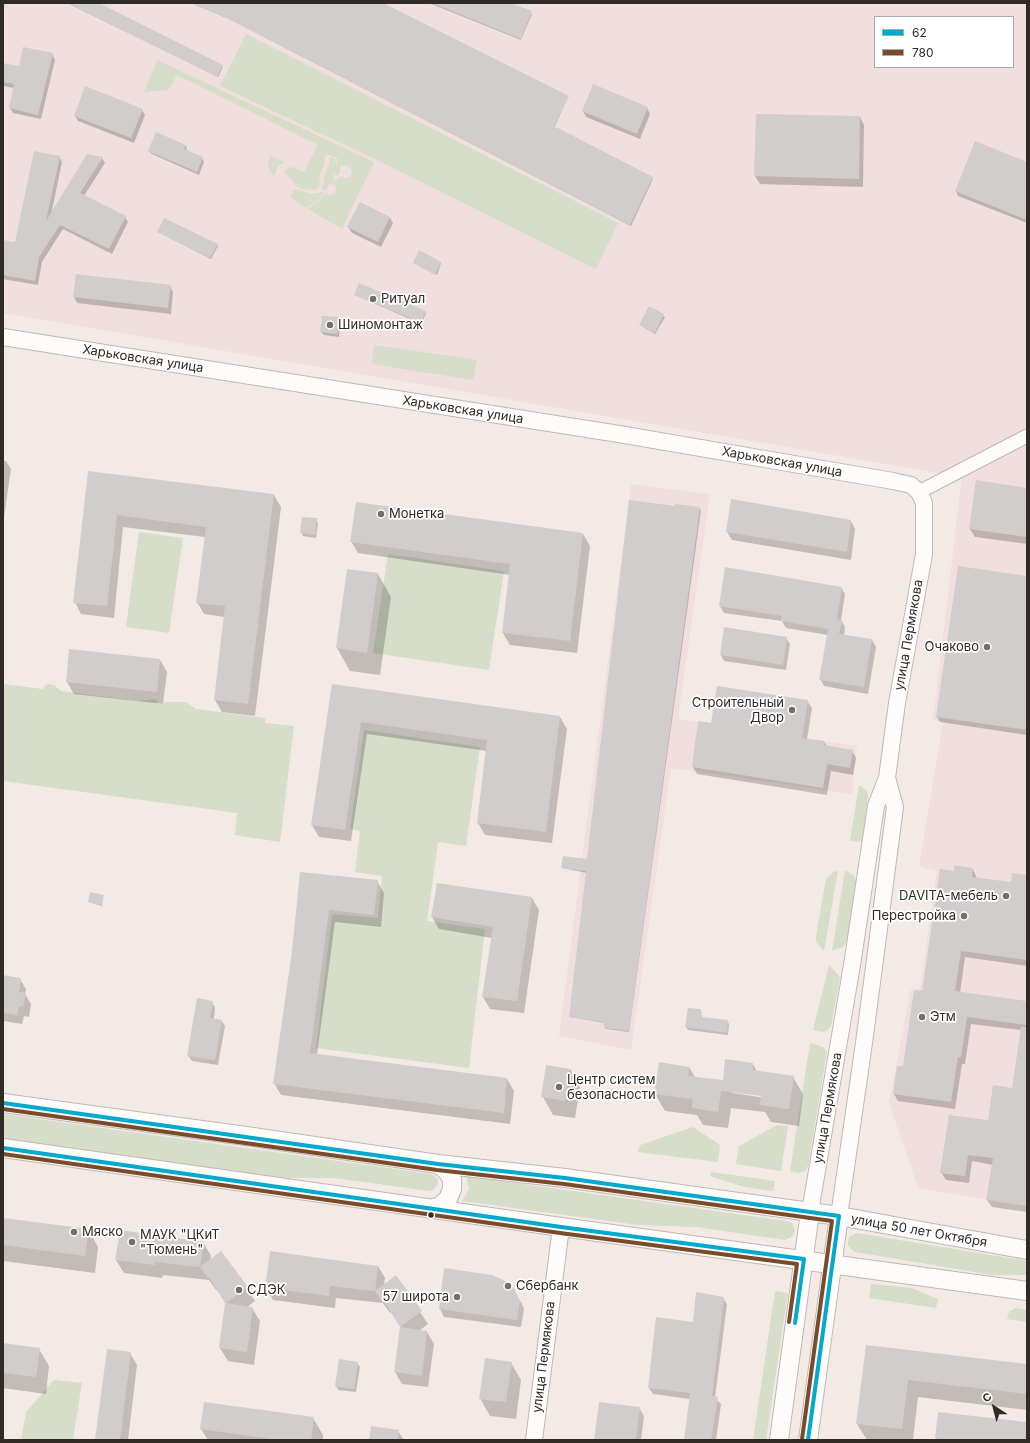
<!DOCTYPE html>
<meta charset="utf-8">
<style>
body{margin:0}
#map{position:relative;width:1030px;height:1443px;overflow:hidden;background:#f3eae6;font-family:Inter,sans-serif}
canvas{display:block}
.frame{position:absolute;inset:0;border:4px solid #312b27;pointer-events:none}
.legend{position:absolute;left:874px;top:16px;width:140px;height:52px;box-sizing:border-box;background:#fff;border:1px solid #adaaa9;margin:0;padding:5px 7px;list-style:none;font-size:12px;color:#312b27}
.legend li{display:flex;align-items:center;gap:8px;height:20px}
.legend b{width:20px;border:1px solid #adaaa9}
.north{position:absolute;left:974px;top:1387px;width:40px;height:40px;-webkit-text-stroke:3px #fff;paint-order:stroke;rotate:324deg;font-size:11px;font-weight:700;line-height:16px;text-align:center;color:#312b27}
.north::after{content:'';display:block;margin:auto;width:14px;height:18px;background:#312b27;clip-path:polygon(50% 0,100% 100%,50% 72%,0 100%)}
</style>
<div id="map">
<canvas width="1030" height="1443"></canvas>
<div class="frame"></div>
<ul class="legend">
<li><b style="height:5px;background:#00a9ce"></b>62</li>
<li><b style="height:5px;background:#7a4b2a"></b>780</li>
</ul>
<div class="north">С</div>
</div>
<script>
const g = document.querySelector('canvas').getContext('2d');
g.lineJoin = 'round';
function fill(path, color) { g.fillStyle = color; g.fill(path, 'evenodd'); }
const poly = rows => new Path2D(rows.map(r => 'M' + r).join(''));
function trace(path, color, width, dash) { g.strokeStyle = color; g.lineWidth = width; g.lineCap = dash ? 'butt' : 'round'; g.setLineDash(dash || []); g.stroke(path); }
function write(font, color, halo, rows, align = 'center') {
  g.font = font + ' Inter,sans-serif'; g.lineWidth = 3.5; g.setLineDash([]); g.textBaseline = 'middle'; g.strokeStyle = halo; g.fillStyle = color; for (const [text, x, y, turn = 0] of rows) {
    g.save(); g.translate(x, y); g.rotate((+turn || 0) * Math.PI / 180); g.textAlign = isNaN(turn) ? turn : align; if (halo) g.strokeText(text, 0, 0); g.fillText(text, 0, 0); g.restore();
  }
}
const industrial = poly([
 [3,3,1027,3,1027,1206,918,1188,889,1103,911,989,920,988,937,871,919,866,943,722,933,720,962,477,3,313],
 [875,17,1013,17,1013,67,875,67],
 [631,484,710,494,678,719,857,746,852,794,671,768,631,1050,559,1036]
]);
const green = poly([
 [246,34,618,223,596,269,379,161,220,86],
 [157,60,374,162,342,229,308,209,321,199,326,193,329,195,335,194,336,188,334,183,328,185,327,189,322,190,325,174,329,165,329,157,335,159,337,167,337,158,328,154,325,156,324,165,320,174,319,186,316,190,302,189,295,185,287,174,283,173,288,168,292,167,304,172,318,145,177,75,168,90,144,92],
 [344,165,348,166,351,169,352,173,350,177,346,178,341,176,335,181,333,174,334,172,335,177,340,173,340,167],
 [270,156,284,162,278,166,274,176,270,171,268,166],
 [295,189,312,194,324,192,320,199,306,208,290,197],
 [374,345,477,360,473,380,372,364],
 [139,532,183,538,169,633,126,627],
 [388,554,504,571,489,670,373,653],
 [3,684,43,689,45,685,48,684,54,685,61,691,138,701,155,699,158,701,157,704,163,704,164,702,186,702,196,709,265,718,265,723,294,726,280,842,235,835,237,813,3,781],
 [364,730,480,747,466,846,438,842,427,921,485,929,469,1068,316,1048,332,914,378,918,382,876,355,872,360,831,350,829],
 [859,785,867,791,868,797,862,842,850,841],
 [845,870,854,876,857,883,847,941,843,947,832,951],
 [838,871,824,951,816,942,816,936,826,879,833,872],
 [829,965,840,977,831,1026,827,1031,822,1032,813,1030],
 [810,1043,823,1047,827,1052,808,1166,805,1171,799,1173,790,1171],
 [3,1114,431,1174,438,1179,438,1184,433,1190,429,1191,334,1178,281,1178,3,1140],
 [777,1125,788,1126,781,1171,736,1164,739,1146],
 [693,1127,720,1145,718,1162,638,1152,640,1145],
 [711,1172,775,1181,773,1191,744,1187,710,1176],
 [466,1176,787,1221,792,1223,795,1231,793,1236,785,1240,696,1227,638,1225,462,1201,469,1189],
 [857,1233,1027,1261,1027,1275,992,1275,855,1252,848,1246,848,1242,849,1237],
 [871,1284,912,1288,938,1299,936,1308,869,1298],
 [775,1291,788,1293,766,1440,753,1440],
 [1016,1308,1027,1310,1027,1322,1007,1319,1009,1312],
 [54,1380,82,1383,73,1440,21,1440,26,1412]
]);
const shadow = poly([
 [67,3,96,3,223,67,218,77],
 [191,3,381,3,568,97,554,128,653,179,631,226,229,19],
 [429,3,508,3,532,14,521,40],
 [52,54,55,60,41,119,13,113,10,108,14,88,3,86,3,64,19,67],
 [647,108,650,114,640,139,586,117,583,111],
 [142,110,145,115,134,143,78,121,75,116],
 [860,117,864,125,863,187,760,184,755,176],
 [186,145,187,151,202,158,204,162,199,175,152,154,149,151],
 [59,157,62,162,51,215,102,158,105,163,84,196,125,217,128,222,112,254,63,229,42,262,38,285,3,279,3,241,16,243],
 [1027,163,1027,223,958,196,956,191],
 [390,218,393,223,381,247,352,233,348,227],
 [158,232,217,244,218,246,211,259],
 [420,251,441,263,437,275,414,262],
 [77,275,170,286,173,292,171,314,77,303,74,297],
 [355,295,425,312,426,313,418,332,408,328,410,319],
 [649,308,665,317,655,334,640,325],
 [338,318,340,322,339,337,324,335,321,332],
 [3,461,6,461,11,469,3,524],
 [89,472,274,495,281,507,255,716,222,712,215,700,225,617,204,614,197,602,205,537,123,527,114,618,81,614,75,602],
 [1027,489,1027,544,975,537,970,529],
 [630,501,701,510,629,1032,606,1029,605,1023,570,1017,587,873,562,868,564,857,588,860],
 [316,519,318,523,316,538,303,536,301,532],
 [851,521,855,529,851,560,732,540,727,532],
 [583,534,590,546,577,653,510,645,503,633,510,575,358,553,351,541],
 [348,570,378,574,391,597,380,675,350,671,337,648],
 [1027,577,1027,735,940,722,937,717],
 [841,587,845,594,841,620,845,627,844,635,872,640,876,647,868,694,824,686,821,680,828,635,786,628,782,621,724,613,720,606],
 [786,638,790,644,786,670,724,661,721,655],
 [160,660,167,672,163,704,74,694,67,682],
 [332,685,560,717,567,729,552,843,485,835,478,823,487,751,367,734,351,841,319,837,312,825],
 [807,701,812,708,807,739,824,742,827,747,852,751,856,758,853,775,831,771,827,795,697,774,693,767,712,724],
 [973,869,977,879,1012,884,1027,876,1027,966,965,957,960,993,1027,1002,1027,1212,992,1207,987,1200,993,1165,972,1161,969,1183,946,1180,941,1172,989,1122,1013,1089,1021,1030,971,1024,965,1064,962,1064,955,1109,898,1101,894,1094,904,1068,954,872],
 [301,873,377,881,384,893,381,927,335,922,317,1055,507,1079,514,1091,510,1124,281,1095,274,1083,293,951],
 [103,896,102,906,89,902],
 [532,898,539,910,524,1013,490,1009,483,997,492,938,439,929,432,917],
 [3,976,20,979,26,989,25,994,31,1004,29,1017,24,1016,22,1024,3,1021],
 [212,1002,215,1008,214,1019,221,1020,225,1026,218,1065,192,1061,188,1055],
 [701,1010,702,1018,727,1021,729,1024,728,1035,688,1030,686,1027],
 [753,1064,757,1072,793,1077,803,1094,799,1126,771,1122,765,1112,731,1108,728,1128,703,1125,697,1115,665,1111,655,1094,689,1067,695,1077,723,1081],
 [733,1091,766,1096,766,1098,733,1093],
 [570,1069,580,1087,575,1118,553,1115,543,1097],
 [3,1219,88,1229,98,1247,95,1273,3,1261],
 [203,1242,211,1256,210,1261,221,1253,255,1301,247,1307,252,1308,260,1321,254,1365,228,1361,220,1348,226,1304,218,1289,216,1290,209,1280,163,1275,162,1278,124,1273,116,1260],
 [378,1266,385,1278,384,1286,396,1277,428,1324,419,1331,427,1332,434,1344,428,1387,402,1384,395,1372,401,1328,391,1312,390,1313,383,1303,336,1298,335,1308,273,1300,266,1288],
 [492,1276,501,1279,511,1286,522,1304,524,1309,521,1327,444,1317,440,1309],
 [723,1298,727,1304,715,1398,721,1404,716,1440,685,1440,690,1399,653,1394,649,1388,693,1323],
 [3,1344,39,1349,49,1366,46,1394,3,1388],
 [867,1346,1027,1365,1027,1410,918,1397,913,1440,867,1440,857,1424],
 [130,1353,137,1365,128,1440,96,1440],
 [357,1363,360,1367,356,1392,338,1390,336,1386],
 [511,1363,521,1380,516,1419,490,1416,480,1398],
 [639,1408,644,1416,641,1440,595,1440],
 [313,1418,323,1435,323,1440,208,1440,201,1429],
 [1027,1423,1027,1440,937,1440,936,1438],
 [398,1431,404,1440,370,1440]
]);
const building = poly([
 [68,3,99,3,223,65,217,77],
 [192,3,383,3,569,96,554,126,653,177,630,225,227,18],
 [432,3,511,3,532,11,521,39],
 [23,47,53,53,38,115,9,108,14,84,3,82,3,63,19,66],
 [593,84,648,107,637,134,582,111],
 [85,86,143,109,131,138,74,116],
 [756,114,860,116,859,179,754,176],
 [156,132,186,145,184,149,203,157,197,172,148,151],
 [975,141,1027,162,1027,220,955,191],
 [34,151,60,156,46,221,87,154,103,157,80,193,126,216,109,249,60,225,39,257,35,281,3,275,3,240,15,242],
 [360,202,390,217,378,242,347,227],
 [164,218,218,244,210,258,157,232],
 [419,250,441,262,435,275,413,263],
 [76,274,171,285,168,308,73,297],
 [359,283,426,311,417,331,406,327,410,318,354,295],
 [649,306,664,314,655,333,639,325],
 [322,316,339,317,337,334,320,332],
 [88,471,274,494,248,704,214,700,225,606,196,603,206,527,117,515,107,606,73,603],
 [976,480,1027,488,1027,537,969,529],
 [731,499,851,520,847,552,726,532],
 [629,500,675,506,675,504,700,507,629,1031,604,1028,604,1022,569,1017,586,871,561,868,563,856,587,859],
 [356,502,583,533,570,641,502,633,510,564,350,542],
 [302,517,317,518,315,535,300,533],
 [958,566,1027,576,1027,730,936,717],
 [725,567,842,587,837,619,842,620,839,634,872,639,864,687,819,680,828,629,781,621,782,616,719,606],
 [347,569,378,573,367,653,336,648],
 [724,627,787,637,783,665,720,655],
 [69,649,160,659,157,692,66,682],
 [332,684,560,716,546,832,477,823,487,740,361,722,345,830,311,825],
 [717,686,808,700,802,738,824,741,824,745,853,750,850,768,827,764,823,788,692,767,698,721,711,723],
 [954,865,973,868,972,877,1011,882,1012,873,1027,875,1027,960,961,951,955,991,1027,1001,1027,1025,967,1017,961,1057,958,1057,951,1102,893,1094,897,1066,903,1066,914,990,922,991,940,869,954,871],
 [300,872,378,880,374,915,329,910,310,1053,507,1078,504,1113,273,1084,292,951],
 [437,883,532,897,517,1001,482,997,493,927,431,917],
 [90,892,104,895,102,905,88,902],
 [3,975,21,978,19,992,26,993,23,1007,19,1006,17,1015,3,1013],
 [197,998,213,1001,210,1018,222,1020,215,1060,187,1056],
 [688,1008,701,1009,701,1017,728,1020,727,1033,685,1027],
 [1021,1027,1027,1027,1027,1206,986,1200,993,1158,968,1155,965,1176,940,1173,949,1115,988,1120,993,1085,1012,1088],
 [725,1059,753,1063,753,1070,794,1076,789,1109,760,1105,761,1096,721,1091,718,1112,692,1108,693,1099,654,1094,659,1062,689,1067,688,1076,723,1080],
 [546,1065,570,1069,565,1101,541,1097],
 [3,1218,89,1229,85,1256,3,1245],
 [120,1230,204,1242,200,1267,221,1251,248,1287,226,1303,253,1307,247,1352,219,1348,225,1303,209,1277,208,1278,200,1267,155,1262,155,1265,115,1260],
 [270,1251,378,1266,375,1291,396,1275,422,1311,400,1327,427,1331,422,1376,394,1372,400,1327,384,1301,382,1302,375,1291,330,1286,329,1296,265,1288],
 [444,1268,492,1275,507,1282,515,1290,520,1301,517,1320,439,1309],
 [696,1292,724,1297,712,1396,718,1397,711,1440,684,1440,690,1393,648,1388,656,1317,693,1322],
 [3,1343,40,1348,36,1377,3,1373],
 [866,1345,1027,1364,1027,1394,908,1380,902,1429,856,1424],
 [107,1349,131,1352,120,1440,95,1440],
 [485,1358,512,1362,506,1402,479,1399],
 [339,1359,358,1362,354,1389,335,1386],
 [204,1402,314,1417,311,1440,279,1440,200,1429],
 [599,1402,640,1407,636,1440,594,1440],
 [938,1412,1027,1422,1027,1440,952,1440,935,1438],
 [371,1426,399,1430,398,1440,369,1440]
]);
const minor = poly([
 [919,492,1027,436]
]);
const tertiary = poly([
 [3,337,619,434,893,481,911,485,919,492,924,503,924,554,897,703,887,778,876,806,852,965,810,1212],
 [839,1216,864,1043,895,807,887,778],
 [534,1440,561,1227]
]);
const secondary = poly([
 [3,1103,246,1136,438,1164,565,1178,839,1216,1027,1250],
 [3,1148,561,1227,1027,1291],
 [430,1209,440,1206,448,1199,452,1189,452,1179,446,1170,438,1164],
 [779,1440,810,1212],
 [808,1440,839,1216]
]);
const bus1 = poly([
 [3,1103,438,1164,565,1178,839,1216,808,1440],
 [3,1148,561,1227,804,1259,795,1323]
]);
const bus2 = poly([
 [3,1109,437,1170,564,1184,832,1221,802,1439],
 [3,1154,560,1233,797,1264,789,1322]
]);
const markers = [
 [373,299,4,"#756e6a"],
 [330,325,4,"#756e6a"],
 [381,514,4,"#756e6a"],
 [987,647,4,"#756e6a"],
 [792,710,4,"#756e6a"],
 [1006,896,4,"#756e6a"],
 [964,916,4,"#756e6a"],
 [922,1017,4,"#756e6a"],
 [559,1087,4,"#756e6a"],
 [431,1215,3.5,"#312b27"],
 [74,1232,4,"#756e6a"],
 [132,1242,4,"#756e6a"],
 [508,1286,4,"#756e6a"],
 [239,1290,4,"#756e6a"],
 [457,1297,4,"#756e6a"]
];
const poiNames = [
 ["Ритуал",381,299],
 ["Шиномонтаж",338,325],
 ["Монетка",389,514],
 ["Очаково",979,647,"right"],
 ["Строительный",784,703,"right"],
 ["Двор",784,718,"right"],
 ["DAVITA-мебель",998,896,"right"],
 ["Перестройка",956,916,"right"],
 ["Этм",930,1017],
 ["Центр систем",567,1080],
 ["безопасности",567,1095],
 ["Мяско",82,1232],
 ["МАУК \"ЦКиТ",140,1235],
 ["\"Тюмень\"",140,1250],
 ["Сбербанк",516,1286],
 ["СДЭК",247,1290],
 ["57 широта",449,1297,"right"]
];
const streetNames = [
 ["Харьковская улица",143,359,9],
 ["Харьковская улица",463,410,9],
 ["Харьковская улица",782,462,10],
 ["улица Пермякова",909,635,-80],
 ["улица Пермякова",828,1108,-80],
 ["улица 50 лет Октября",919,1231,10],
 ["улица Пермякова",544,1357,-83]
];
fill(industrial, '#f1dede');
fill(green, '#d6ddc8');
fill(shadow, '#0003');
fill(building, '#d2cdcd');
trace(minor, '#bfb8b4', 15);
trace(tertiary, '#bfb8b4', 18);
trace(secondary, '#bfb8b4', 20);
trace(minor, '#fdfcfb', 13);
trace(tertiary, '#fdfcfb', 16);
trace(secondary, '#fdfcfb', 18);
trace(bus1, '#00a9ce', 4);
trace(bus2, '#7a4b2a', 4);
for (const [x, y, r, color] of markers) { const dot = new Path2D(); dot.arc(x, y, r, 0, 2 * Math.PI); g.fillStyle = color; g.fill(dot); trace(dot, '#fff', 1.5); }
write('13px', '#312b27', '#fff', poiNames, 'left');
write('13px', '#312b27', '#fff', streetNames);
</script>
